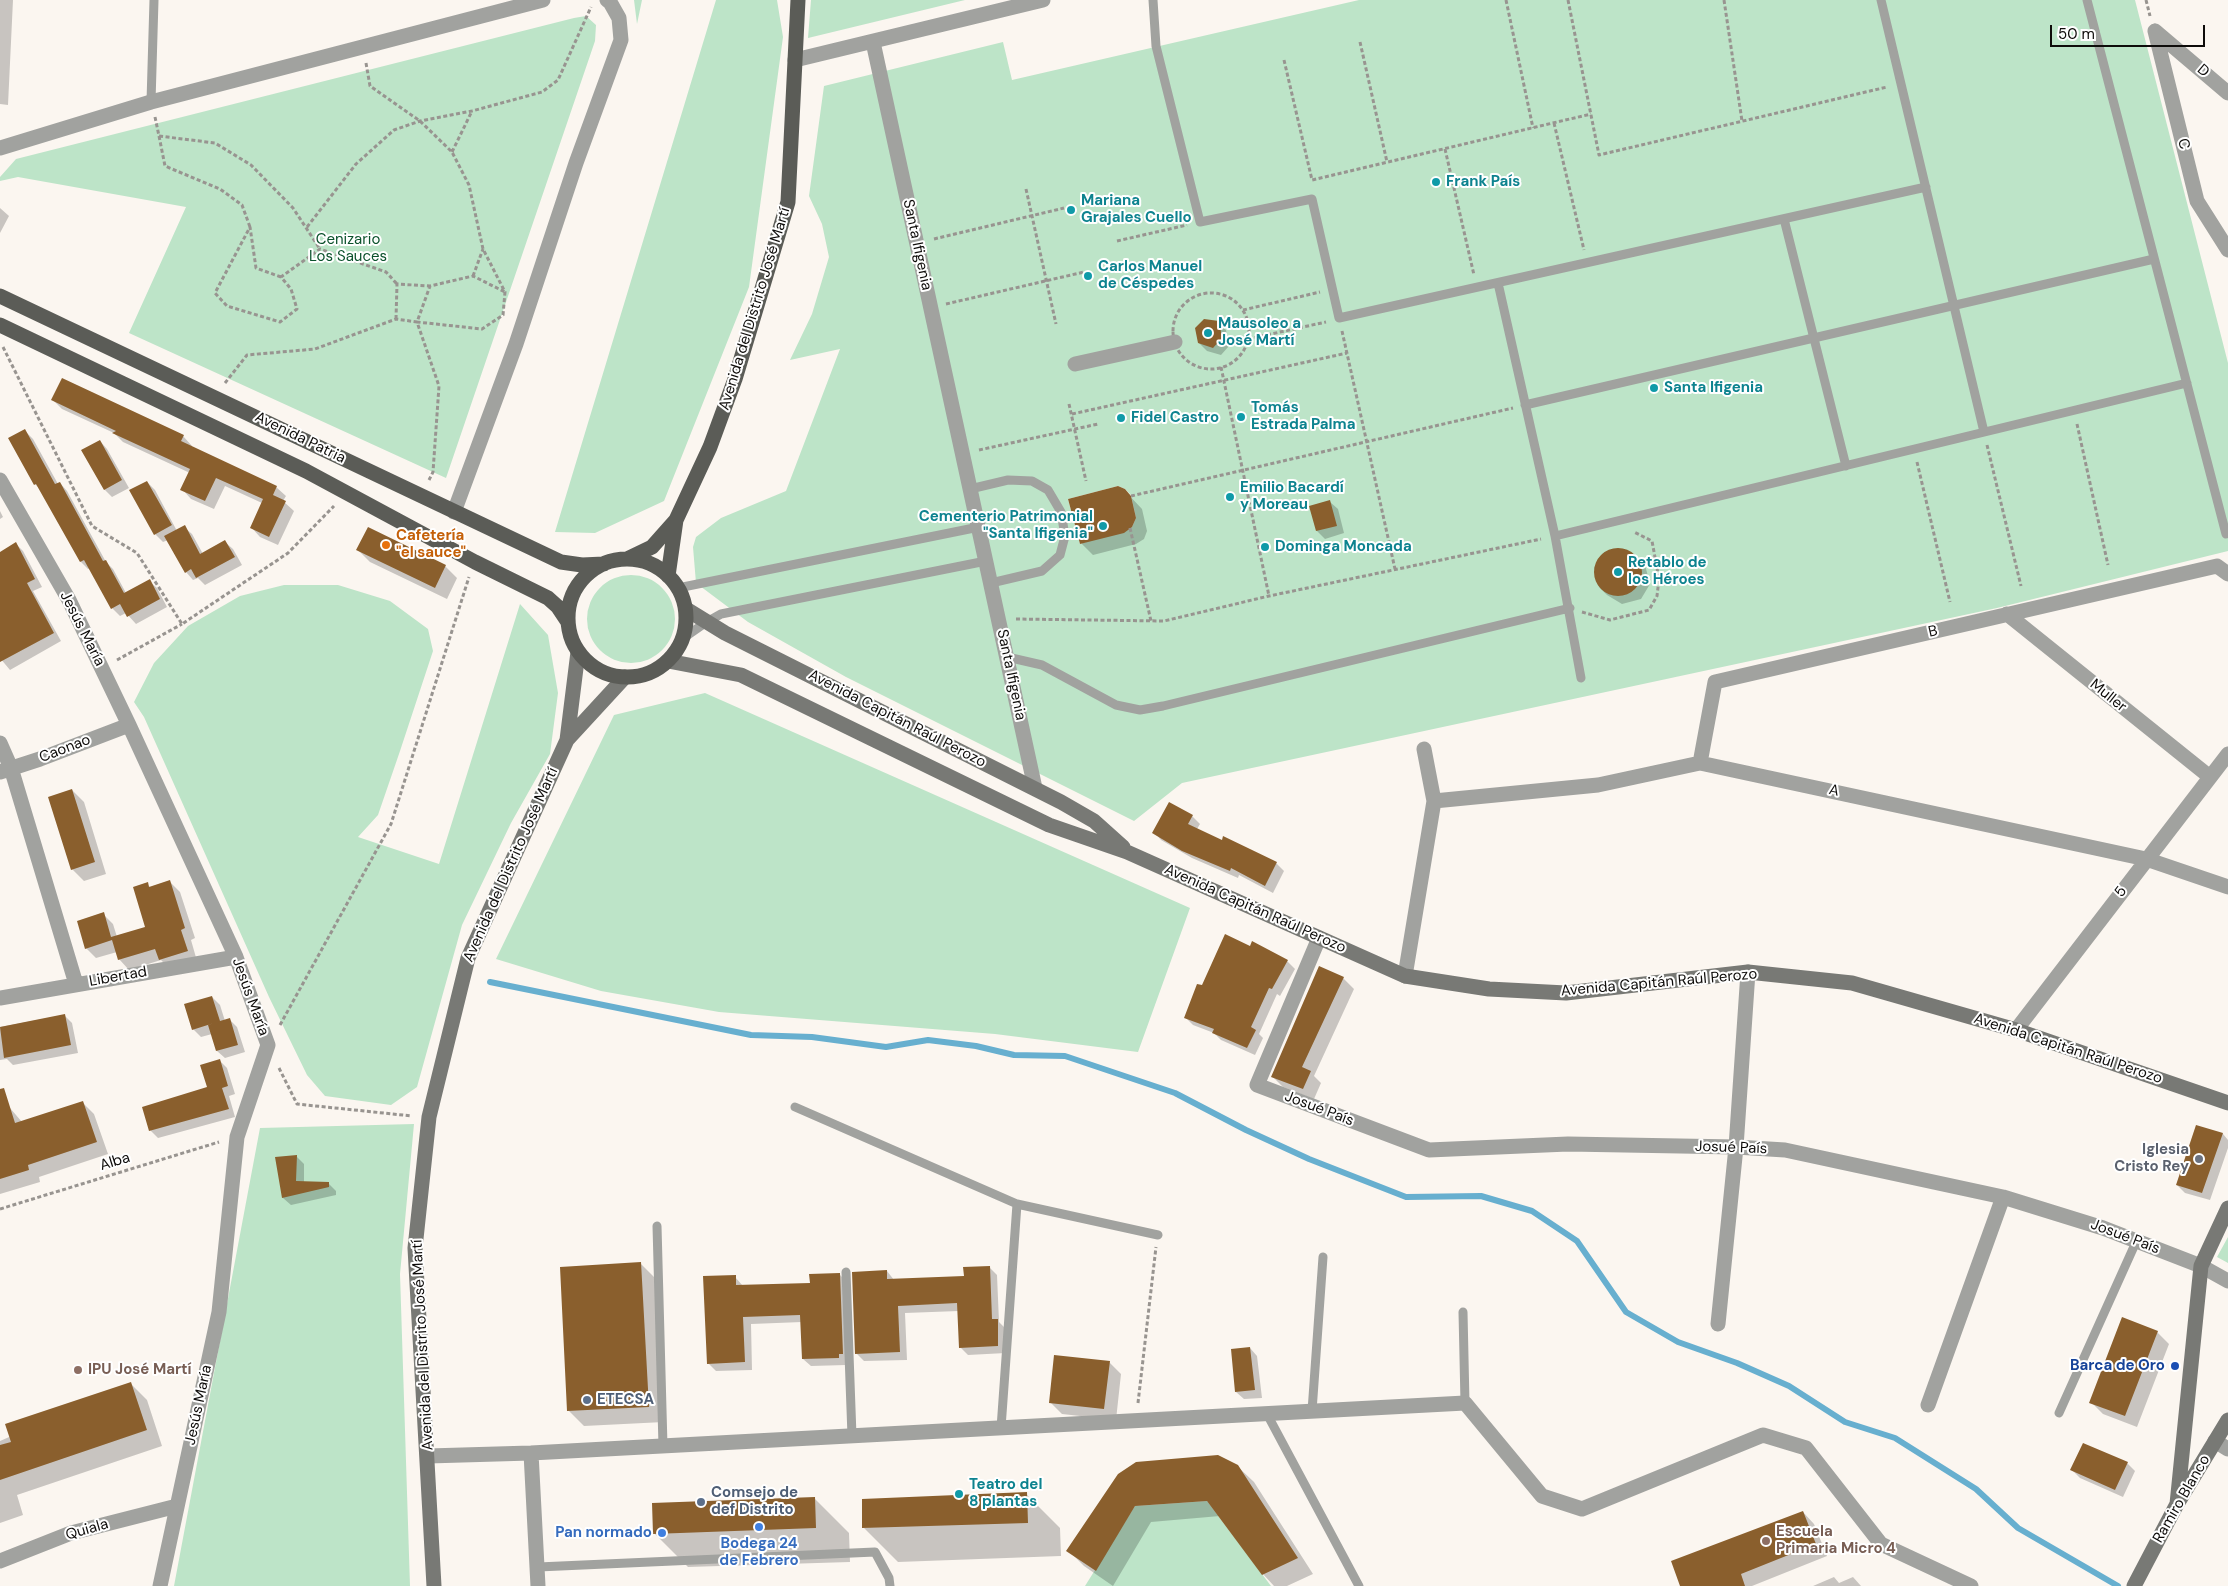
<!DOCTYPE html>
<meta charset="utf-8">
<style>
body{margin:0}
#map{position:relative;width:2228px;height:1586px;overflow:hidden;background:#fbf6f0;font-family:"DM Sans",sans-serif}
canvas{display:block}
.scale{position:absolute;left:2050px;top:25px;width:155px;height:22px;box-sizing:border-box;border:2px solid #0e0c0a;border-top:0;padding-left:6px;font-size:15px;line-height:18px;white-space:nowrap;color:#0e0c0a;-webkit-text-stroke:4px #fff;paint-order:stroke}
</style>
<div id="map">
<canvas width="2228" height="1586"></canvas>
<div class="scale">50 m</div>
</div>
<script>
const g = document.querySelector('canvas').getContext('2d');
g.lineJoin = 'round';
function fill(path, color) { g.fillStyle = color; g.fill(path, 'evenodd'); }
const poly = rows => new Path2D(rows.map(r => 'M' + r).join(''));
function trace(path, color, width, dash) { g.strokeStyle = color; g.lineWidth = width; g.lineCap = dash ? 'butt' : 'round'; g.setLineDash(dash || []); g.stroke(path); }
function write(font, color, halo, rows, align = 'center') {
  g.font = font + ' "DM Sans",sans-serif'; g.lineWidth = 4; g.setLineDash([]); g.textBaseline = 'middle'; g.strokeStyle = halo; g.fillStyle = color; for (const [text, x, y, turn = 0] of rows) {
    g.save(); g.translate(x, y); g.rotate((+turn || 0) * Math.PI / 180); g.textAlign = isNaN(turn) ? turn : align; if (halo) g.strokeText(text, 0, 0); g.fillText(text, 0, 0); g.restore();
  }
}
const green = poly([
 [634,0,642,0,637,24],
 [716,0,777,0,783,37,749,287,664,501,595,533,555,532],
 [811,0,965,0,808,38],
 [1359,0,2135,0,2228,363,2228,551,1997,608,1182,783,1134,821,846,677,748,622,696,583,693,547,696,537,721,518,786,491,840,349,790,360,812,314,829,257,822,224,809,196,824,86,1003,42,1012,80],
 [1118,486,1125,489,1131,495,1136,518,1132,527,1080,544,1068,499],
 [586,16,596,25,595,41,446,478,129,333,186,207,18,177,0,181,0,177,16,159,574,18],
 '587 619a44 44 0 1 1 88 0a44 44 0 1 1-88 0Z',
 [284,585,338,585,390,601,428,629,433,651,400,751,378,815,358,837,439,864,520,604,548,635,558,693,550,754,511,823,462,925,417,1087,391,1105,325,1096,307,1075,269,997,144,717,134,702,154,663,188,626,240,596],
 [705,693,1190,908,1138,1052,995,1034,719,1012,601,991,496,959,614,715],
 [414,1124,400,1274,410,1586,174,1586,260,1128],
 [2228,1237,2228,1263,2217,1257],
 [1207,1501,1271,1586,1085,1586,1135,1506]
]);
const shadow = poly([
 [0,0,13,0,8,105,0,104],
 [0,208,9,216,0,233],
 [1218,323,1226,330,1229,346,1221,355,1207,351,1199,343],
 [53,400,183,436,192,446,191,448,276,487,286,496,283,501,294,511,278,545,260,537,251,527,262,503,225,486,214,509,191,499,182,489,190,473,123,442,114,433,62,409],
 [25,431,33,439,58,484,60,483,67,491,106,562,113,569,126,593,149,581,157,588,167,607,136,624,126,613,120,616,112,608,90,568,88,569,81,562,42,491,35,484],
 [100,441,107,449,129,488,112,497,105,490,83,450],
 [147,482,155,490,177,531,184,527,192,534,203,554,225,542,233,549,242,565,205,585,198,578,193,580,186,572,168,540,163,542,155,534,131,491],
 [1124,490,1142,509,1147,531,1144,539,1136,544,1093,555,1081,543],
 [1330,502,1338,509,1344,533,1325,539,1317,531,1311,507],
 [0,511,3,517,0,519],
 [16,544,23,551,42,587,33,591,61,641,10,670,0,658,0,553],
 [1622,549,1637,557,1645,565,1650,584,1641,599,1622,604,1607,595,1599,587,1594,568,1603,553],
 [358,550,445,566,457,578,447,599,370,562],
 [72,790,84,802,106,874,84,881,72,869],
 [1192,816,1200,824,1197,829,1222,841,1224,838,1276,863,1284,871,1273,893,1239,875,1238,878,1192,858,1161,840,1154,832],
 [170,882,180,892,195,938,191,940,197,961,170,969,161,960,129,970,119,959,117,952,96,958,86,948,103,914,113,924,117,937,147,928,147,884,151,888],
 [1287,961,1295,969,1280,996,1277,994,1259,1034,1263,1038,1255,1055,1221,1040,1214,1033,1193,1025,1185,1017,1202,987],
 [1343,978,1354,989,1314,1076,1321,1083,1314,1099,1283,1087,1272,1076],
 [212,997,220,1005,225,1021,230,1020,237,1027,245,1052,225,1058,217,1051,212,1034,201,1037,193,1029],
 [64,1015,72,1023,78,1053,13,1065,7,1059,0,1060,0,1027],
 [219,1060,227,1068,235,1094,229,1096,235,1117,158,1138,150,1130,209,1088],
 [82,1102,94,1114,108,1154,39,1177,40,1182,0,1194,0,1111,10,1108,22,1122],
 [2197,1126,2223,1134,2228,1140,2228,1148,2210,1200,2185,1193,2177,1185],
 [296,1156,304,1164,304,1182,328,1183,336,1191,336,1195,291,1205,283,1198],
 [641,1264,657,1280,664,1422,584,1426,568,1410],
 [989,1267,997,1275,999,1322,1005,1328,1006,1353,968,1355,960,1347,959,1311,905,1313,907,1360,864,1361,856,1353,887,1271,894,1280,965,1277],
 [839,1274,847,1282,846,1365,811,1366,803,1359,802,1322,751,1324,752,1370,716,1371,708,1363,735,1277,743,1286,811,1284],
 [2157,1332,2169,1344,2137,1427,2103,1414,2091,1402],
 [1250,1348,1257,1356,1262,1398,1244,1399,1236,1392],
 [1109,1362,1121,1374,1116,1420,1062,1414,1050,1402],
 [131,1384,147,1400,162,1446,17,1495,23,1515,0,1523,0,1441],
 [2127,1463,2135,1471,2123,1497,2080,1478,2072,1470],
 [1237,1466,1254,1482,1313,1574,1287,1586,1274,1586,1263,1574,1220,1516,1151,1522,1113,1586,1084,1566,1068,1550,1119,1474],
 [1026,1494,1060,1528,1061,1556,898,1562,864,1528],
 [815,1499,849,1533,850,1562,688,1567,654,1533],
 [1803,1512,1814,1524,1827,1556,1752,1586,1682,1586],
 [1834,1577,1839,1583,1853,1577,1861,1586,1813,1586]
]);
const stream = poly([
 [490,982,751,1035,812,1037,886,1047,928,1040,976,1046,1014,1055,1065,1056,1175,1093,1246,1130,1309,1159,1406,1197,1481,1196,1532,1211,1577,1241,1626,1312,1678,1342,1737,1363,1789,1386,1845,1422,1895,1438,1976,1489,2018,1528,2118,1586]
]);
const building = poly([
 [1204,319,1219,321,1222,338,1213,348,1198,343,1195,328],
 [62,378,184,435,181,441,277,486,273,495,286,501,269,537,250,528,263,499,216,478,205,501,180,490,190,469,112,433,116,431,51,400],
 [25,429,55,484,60,482,103,561,106,560,124,593,150,579,160,599,127,617,120,604,111,609,84,560,80,562,36,484,34,485,8,438],
 [100,440,122,480,104,490,81,450],
 [147,481,172,525,154,535,129,490],
 [1118,486,1125,489,1131,496,1136,518,1132,527,1124,533,1080,544,1068,499],
 [1330,500,1337,526,1316,531,1309,506],
 [185,525,200,554,225,540,235,557,196,578,191,569,185,573,164,536],
 [368,527,446,565,435,588,356,550],
 [16,542,35,579,27,583,54,633,0,662,0,552],
 '1594 572a24 24 0 1 1 48 0a24 24 0 1 1-48 0Z',
 [72,789,95,862,71,870,48,797],
 [1169,802,1193,815,1188,824,1222,840,1223,836,1277,862,1265,886,1231,868,1230,871,1182,851,1152,833],
 [170,880,185,928,181,930,188,951,159,960,155,949,118,960,112,940,85,949,77,921,104,912,111,937,145,927,133,887,148,882,149,887],
 [1225,934,1250,946,1252,941,1288,960,1272,989,1269,988,1251,1027,1256,1030,1247,1048,1212,1033,1214,1029,1184,1018,1197,984,1202,985],
 [1319,966,1344,977,1302,1067,1311,1071,1303,1089,1271,1077],
 [212,996,220,1021,230,1018,238,1045,216,1051,208,1025,214,1023,192,1030,184,1004],
 [65,1014,71,1045,4,1058,0,1027],
 [220,1059,228,1086,222,1088,229,1109,149,1131,142,1107,207,1087,200,1065],
 [4,1088,15,1123,83,1101,97,1142,28,1165,29,1170,0,1179,0,1089],
 [2196,1125,2223,1133,2202,1193,2176,1185],
 [297,1155,296,1181,329,1182,329,1187,282,1198,275,1157],
 [641,1262,649,1407,567,1411,560,1267],
 [990,1266,992,1319,998,1319,998,1346,959,1348,957,1303,898,1306,900,1352,855,1354,852,1272,887,1270,887,1279,964,1276,963,1267],
 [840,1273,843,1354,839,1354,839,1358,802,1359,800,1315,743,1317,745,1362,707,1364,703,1276,736,1275,736,1285,810,1283,809,1274],
 [2122,1317,2158,1331,2125,1416,2089,1403],
 [1250,1347,1255,1390,1235,1392,1231,1349],
 [1054,1355,1110,1361,1104,1409,1049,1403],
 [131,1382,147,1430,0,1480,0,1445,11,1442,5,1424],
 [2083,1443,2128,1462,2115,1490,2070,1470],
 [1218,1455,1238,1465,1298,1558,1262,1575,1207,1501,1135,1506,1096,1571,1066,1551,1118,1474,1136,1462],
 [1027,1492,1028,1523,862,1528,862,1499],
 [815,1497,816,1528,653,1534,652,1503],
 [1803,1511,1816,1544,1741,1574,1745,1586,1680,1586,1671,1561]
]);
const path = poly([
 [1506,0,1533,128],
 [1568,0,1599,155,1887,87],
 [1724,0,1742,121],
 [2146,0,2150,16],
 [1360,42,1387,162],
 [1284,60,1312,180,1591,114],
 [366,63,370,86,420,121,452,152,469,185,483,249,505,292,503,315,482,329,417,322,430,286,473,276,505,292],
 [155,117,159,136,215,143,251,165,293,208,320,249],
 [1554,123,1584,250],
 [159,136,165,166,220,189,242,205,250,227],
 [1445,149,1474,275],
 [452,152,472,111],
 [1026,189,1056,324],
 [307,227,356,164,394,130,420,121,472,111,542,92,558,80,591,7],
 [934,239,1064,208],
 [1117,241,1187,225],
 [473,276,483,249],
 [281,277,256,268,250,227,215,293,227,306,280,322,297,309,291,289,281,277,320,249,386,272,397,284],
 '1173 331a38 38 0 1 1 76 0a38 38 0 1 1-76 0Z',
 [946,304,1084,272],
 [1243,310,1320,292],
 [396,319,397,284,430,286],
 [1342,331,1395,569],
 [1248,339,1326,322],
 [3,347,92,526,137,553,182,624,288,553,334,506],
 [1221,367,1269,596],
 [225,383,247,355,315,349,396,319,417,322,439,386,433,472,429,480],
 [1069,404,1086,481],
 [1072,414,1347,353],
 [2077,424,2108,565],
 [1987,445,2021,586],
 [979,450,1098,424],
 [1917,462,1950,602],
 [1131,496,1513,408],
 [1130,528,1151,621],
 [1582,612,1610,620,1649,610,1657,596,1659,579,1652,541,1634,532],
 [1016,619,1164,621,1269,596,1541,539],
 [117,660,182,624],
 [280,1025,391,824,469,577],
 [279,1068,297,1104,412,1116],
 [0,1209,219,1142],
 [1138,1403,1156,1247]
]);
const lane = poly([
 [1153,0,1156,46,1200,222,1312,199,1339,318,1926,187],
 [1881,0,1984,432],
 [2087,0,2226,534],
 [151,102,154,0],
 [1784,219,1846,466],
 [1498,283,1555,536,1581,678],
 [1525,405,2154,259],
 [970,489,1008,480,1032,481,1048,490,1061,512,1065,536,1060,555,1042,571,991,583],
 [1555,536,2187,383],
 [678,588,979,527],
 [682,639,705,623,721,614,986,561],
 [1007,657,1042,665,1116,705,1140,710,1163,706,1570,608],
 [795,1107,1017,1204,1158,1235],
 [657,1226,663,1446],
 [846,1272,852,1436],
 [1463,1312,1465,1403],
 [1312,1411,1323,1257],
 [2059,1413,2136,1242],
 [1267,1414,1359,1586],
 [1001,1428,1017,1204],
 [538,1567,875,1552,889,1578,890,1586]
]);
const street = poly([
 [2155,31,2197,201,2228,250],
 [2155,31,2228,93],
 [873,42,1035,788],
 [795,60,1043,0],
 [0,148,151,102,543,0],
 [1075,364,1175,342],
 [0,480,69,600,129,725,236,957,268,1045,237,1137,219,1312,160,1586],
 [454,512,516,344,576,163,621,40,619,18,610,2,607,0],
 [2007,614,2210,777],
 [0,743,11,768,76,984],
 [1700,763,1715,682,2217,566,2228,574],
 [0,772,40,759,129,725],
 [1434,801,1598,785,1700,763,2146,859,2228,887],
 [1319,938,1257,1085,1429,1150,1568,1144,1736,1147,1785,1150,2003,1197,2103,1228,2201,1266,2228,1281],
 [1405,976,1434,801,1424,749],
 [0,998,236,957],
 [2016,1030,2228,754],
 [1718,1324,1736,1147,1748,972],
 [1928,1405,2003,1197],
 [2215,1441,2228,1449],
 [531,1453,538,1586],
 [428,1456,531,1453,1465,1403,1542,1496,1582,1509,1763,1435,1806,1448,1881,1544,1971,1586],
 [0,1561,71,1533,177,1506]
]);
const secondary = poly([
 [686,609,725,633,1061,802,1094,821,1123,847],
 [668,661,741,675,1049,825,1127,852,1405,976,1489,989,1566,993,1748,972,1852,983,2016,1030,2228,1103],
 [567,740,625,677],
 [2177,1504,2201,1266,2228,1208],
 [434,1586,415,1248,429,1117,468,958,567,740,578,652],
 [2134,1586,2177,1504,2228,1420]
]);
const primary = poly([
 [0,296,561,562,582,565,604,564],
 [0,325,306,471,475,562,548,598,558,607,568,622],
 [627,559,652,547,676,520],
 '568 618a59 59 0 1 1 118 0a59 59 0 1 1-118 0Z',
 [668,576,676,520,710,447,735,379,788,202,798,0]
]);
const markers = [
 [1436,182,5,"#0f9aa8"],
 [1071,210,5,"#0f9aa8"],
 [1088,276,5,"#0f9aa8"],
 [1208,333,5,"#0f9aa8"],
 [1654,388,5,"#0f9aa8"],
 [1241,417,5,"#0f9aa8"],
 [1121,418,5,"#0f9aa8"],
 [1230,497,5,"#0f9aa8"],
 [1103,526,5,"#0f9aa8"],
 [386,545,5,"#e8710a"],
 [1265,547,5,"#0f9aa8"],
 [1618,572,5,"#0f9aa8"],
 [2199,1159,5,"#6b7280"],
 [2175,1366,5,"#1a4fb4"],
 [78,1370,5,"#8d6e63"],
 [587,1400,5,"#5c6f8a"],
 [959,1494,5,"#0f9aa8"],
 [701,1502,5,"#5c6f8a"],
 [759,1527,5,"#3f7fe0"],
 [662,1533,5,"#3f7fe0"],
 [1766,1541,5,"#8d6e63"]
];
const streetNames = [
 ["D",2203,71,40],
 ["C",2183,144,76],
 ["Santa Ifigenia",917,245,78],
 ["Avenida del Distrito José Martí",755,309,-73],
 ["Avenida Patria",300,438,26],
 ["Jesús María",82,629,63],
 ["B",1933,632,-13],
 ["Santa Ifigenia",1011,675,78],
 ["Muller",2108,696,39],
 ["Avenida Capitán Raúl Perozo",897,719,27],
 ["Caonao",65,749,-21],
 ["A",1834,791,12],
 ["Avenida del Distrito José Martí",511,865,-66],
 ["5",2121,892,-53],
 ["Avenida Capitán Raúl Perozo",1255,909,24],
 ["Libertad",118,977,-10],
 ["Avenida Capitán Raúl Perozo",1659,983,-5],
 ["Jesús María",250,997,70],
 ["Avenida Capitán Raúl Perozo",2068,1049,18],
 ["Josué País",1319,1109,21],
 ["Josué País",1731,1148,2],
 ["Alba",115,1162,-17],
 ["Josué País",2125,1237,21],
 ["Avenida del Distrito José Martí",423,1345,-93],
 ["Jesús María",199,1405,-78],
 ["Ramiro Blanco",2182,1499,-60],
 ["Quiala",87,1530,-16]
];
const cultureNames = [
 ["Frank País",1446,182],
 ["Mariana",1081,201],
 ["Grajales Cuello",1081,218],
 ["Carlos Manuel",1098,267],
 ["de Céspedes",1098,284],
 ["Mausoleo a",1218,324],
 ["José Martí",1218,341],
 ["Santa Ifigenia",1664,388],
 ["Tomás",1251,408],
 ["Estrada Palma",1251,425],
 ["Fidel Castro",1131,418],
 ["Emilio Bacardí",1240,488],
 ["y Moreau",1240,505],
 ["Cementerio Patrimonial",1093,517,"right"],
 ["\"Santa Ifigenia\"",1093,534,"right"],
 ["Dominga Moncada",1275,547],
 ["Retablo de",1628,563],
 ["los Héroes",1628,580],
 ["Teatro del",969,1485],
 ["8 plantas",969,1502]
];
const parkNames = [
 ["Cenizario",348,240],
 ["Los Sauces",348,257]
];
const foodNames = [
 ["Cafetería",396,536],
 ["\"el sauce\"",396,553]
];
const worshipNames = [
 ["Iglesia",2189,1150],
 ["Cristo Rey",2189,1167]
];
const transitNames = [
 ["Barca de Oro",2165,1366]
];
const educationNames = [
 ["IPU José Martí",88,1370],
 ["Escuela",1776,1532],
 ["Primaria Micro 4",1776,1549]
];
const serviceNames = [
 ["ETECSA",597,1400],
 ["Comsejo de",711,1493],
 ["def Distrito",711,1510]
];
const shopNames = [
 ["Pan normado",652,1533],
 ["Bodega 24",759,1544,"center"],
 ["de Febrero",759,1561,"center"]
];
fill(green, '#bde4c8');
fill(shadow, '#0003');
trace(stream, '#67afcf', 6);
fill(building, '#8a5f2d');
trace(path, '#989490', 3, [4, 2.5]);
trace(lane, '#a1a29f', 9);
trace(street, '#a1a29f', 15);
trace(secondary, '#787975', 15);
trace(primary, '#5b5c57', 15);
for (const [x, y, r, color] of markers) { const dot = new Path2D(); dot.arc(x, y, r, 0, 2 * Math.PI); g.fillStyle = color; g.fill(dot); trace(dot, '#fff', 2); }
write('15px', '#0e0c0a', '#fff', streetNames);
write('bold 15px', '#0d838f', '#fff', cultureNames, 'left');
write('15px', '#0a512b', '#fff', parkNames);
write('bold 15px', '#c56008', '#fff', foodNames, 'left');
write('bold 15px', '#5b616d', '#fff', worshipNames, 'right');
write('bold 15px', '#164399', '#fff', transitNames, 'right');
write('bold 15px', '#785e54', '#fff', educationNames, 'left');
write('bold 15px', '#4e5e75', '#fff', serviceNames, 'left');
write('bold 15px', '#366cbe', '#fff', shopNames, 'right');
</script>
